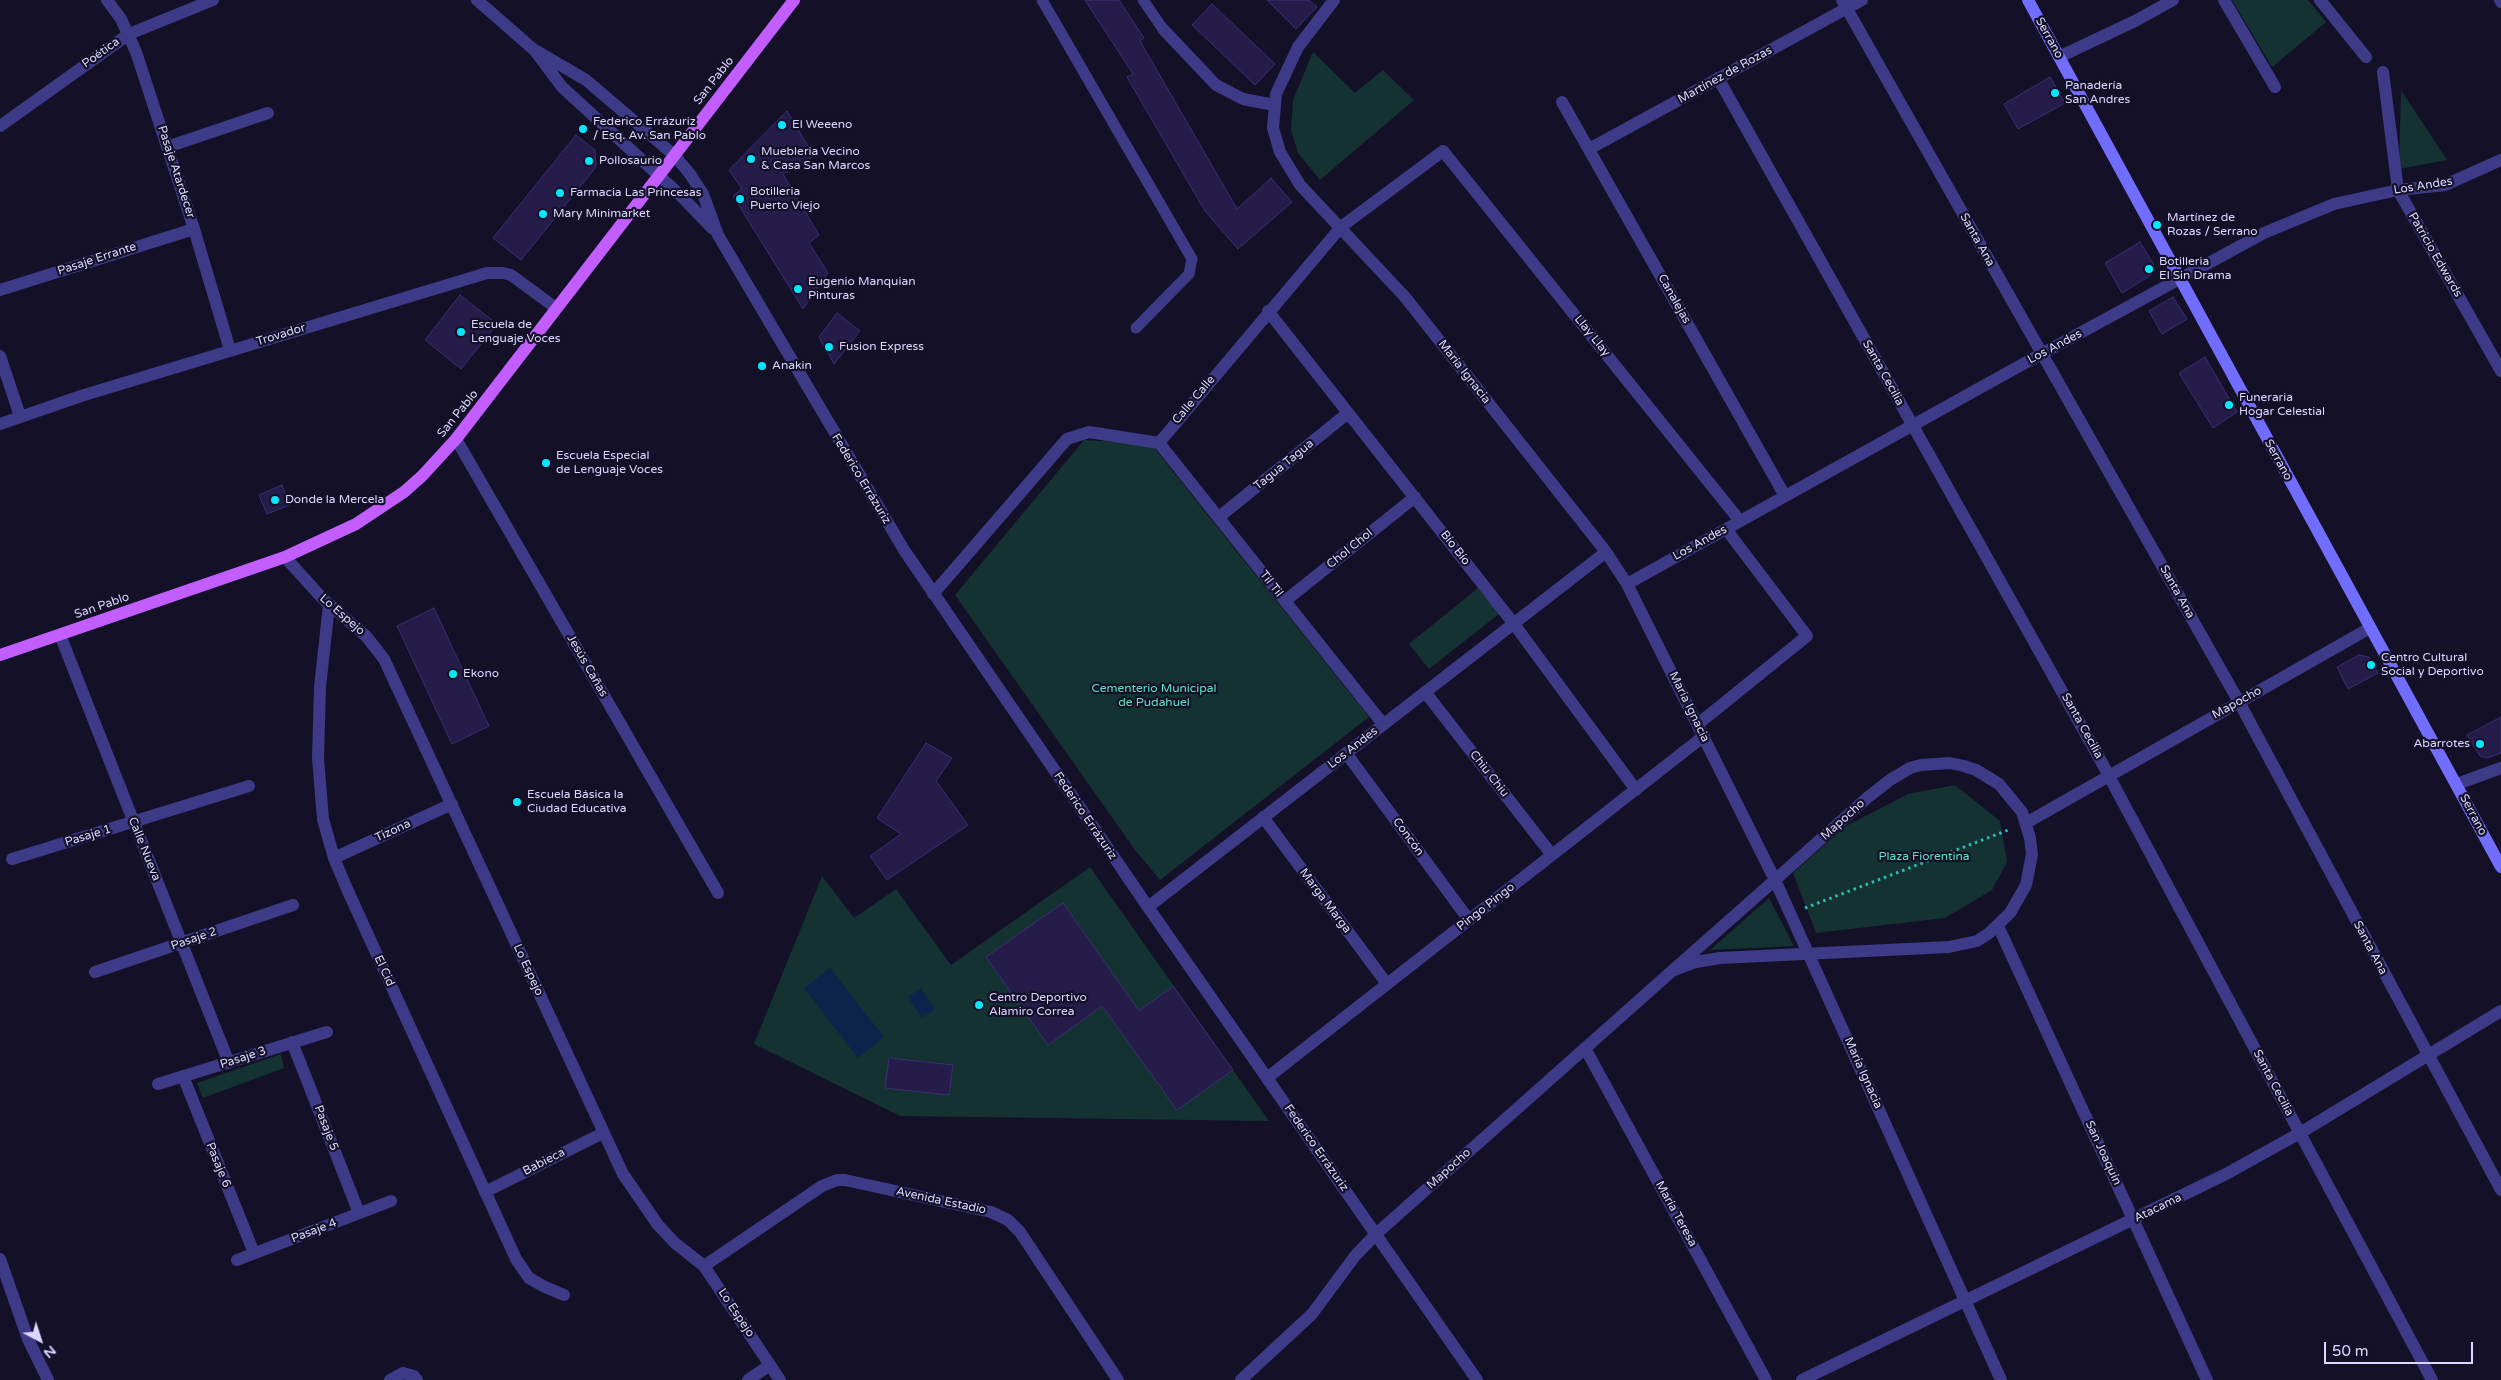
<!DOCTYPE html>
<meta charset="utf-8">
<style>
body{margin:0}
#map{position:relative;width:2501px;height:1380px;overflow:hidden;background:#141028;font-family:"Varela Round",sans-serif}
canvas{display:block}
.north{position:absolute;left:15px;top:1315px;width:50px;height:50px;-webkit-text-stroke:4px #141028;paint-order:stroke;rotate:140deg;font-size:14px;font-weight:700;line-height:20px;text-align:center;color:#dbd7ff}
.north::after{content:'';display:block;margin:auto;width:18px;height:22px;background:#dbd7ff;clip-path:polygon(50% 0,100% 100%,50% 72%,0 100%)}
.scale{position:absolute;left:2324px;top:1342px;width:149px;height:22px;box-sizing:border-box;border:2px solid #dbd7ff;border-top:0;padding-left:6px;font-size:15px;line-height:18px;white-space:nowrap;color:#dbd7ff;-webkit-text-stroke:4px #141028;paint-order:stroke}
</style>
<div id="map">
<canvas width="2501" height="1380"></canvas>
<div class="north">N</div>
<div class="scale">50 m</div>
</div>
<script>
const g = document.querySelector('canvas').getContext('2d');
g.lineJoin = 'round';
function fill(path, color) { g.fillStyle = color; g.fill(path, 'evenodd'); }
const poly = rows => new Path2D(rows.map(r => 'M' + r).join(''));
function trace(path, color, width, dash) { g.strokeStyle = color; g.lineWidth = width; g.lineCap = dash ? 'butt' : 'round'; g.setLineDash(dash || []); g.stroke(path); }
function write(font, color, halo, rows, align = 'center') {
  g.font = font + ' "Varela Round",sans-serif'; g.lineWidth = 4.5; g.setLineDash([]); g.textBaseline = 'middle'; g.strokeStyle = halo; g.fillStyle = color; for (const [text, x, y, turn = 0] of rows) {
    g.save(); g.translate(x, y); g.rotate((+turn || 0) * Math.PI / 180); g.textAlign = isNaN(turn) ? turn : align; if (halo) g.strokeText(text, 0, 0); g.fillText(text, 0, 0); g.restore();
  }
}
const green = poly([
 [2232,0,2308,0,2326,22,2272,67],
 [1313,52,1355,93,1383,70,1414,100,1320,180,1298,153,1291,130,1293,100],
 [2401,90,2447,160,2399,169],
 [1084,440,1151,444,1369,717,1160,880,1135,850,955,595],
 [1478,588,1499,614,1429,669,1409,644],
 [1955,785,2000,821,2007,862,1992,890,1945,918,1816,933,1793,873,1846,826,1908,794],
 [1090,867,1269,1121,900,1116,754,1044,822,876,854,918,896,889,951,965],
 [1769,898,1794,946,1710,950],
 [281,1054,284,1068,203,1098,197,1083]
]);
const water = poly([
 [830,968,884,1037,858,1058,804,988],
 [921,988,935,1009,922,1018,908,997]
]);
const building = poly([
 [1085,0,1119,0,1144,38,1140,41,1237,209,1271,178,1292,202,1238,249,1205,211,1127,77,1133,74,1085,0],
 [1267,0,1309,0,1317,7,1296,29,1267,0],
 [1212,4,1275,64,1255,85,1192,25,1212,4],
 [2050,77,2065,103,2018,129,2004,104,2050,77],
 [787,111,814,156,783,174,819,235,809,243,828,273,803,309,733,196,742,189,729,170,787,111],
 [576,135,595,150,596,167,521,260,493,238,576,135],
 [2140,242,2154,265,2151,275,2122,293,2105,263,2140,242],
 [460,295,497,324,461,369,425,340,460,295],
 [2173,297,2187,319,2162,334,2149,311,2173,297],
 [837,313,860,331,834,364,819,337,837,313],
 [2205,357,2237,412,2213,428,2179,373,2205,357],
 [282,485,290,505,267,514,259,495,282,485],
 [434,608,489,726,452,744,397,626,434,608],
 [2359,655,2369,657,2378,673,2348,689,2337,667,2359,655],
 [2501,717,2501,753,2487,758,2480,756,2467,735,2501,717],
 [926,743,952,758,936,781,968,825,887,880,870,856,901,834,877,818,926,743],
 [1063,903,1139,1011,1173,986,1233,1070,1177,1110,1102,1006,1048,1045,986,957,1063,903],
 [889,1058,953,1065,949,1095,885,1088,889,1058]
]);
const path = poly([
 [1805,908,2011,829]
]);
const service = poly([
 [1042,0,1192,259,1189,274,1136,328],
 [1143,0,1163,29]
]);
const minor = poly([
 [107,0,121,19,136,52,194,229,230,350],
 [1334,0,1298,47,1276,94,1273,128,1280,152,1300,185,1405,297,1606,552,1627,584,1775,880,2001,1380],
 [1842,0,2239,702,2501,1190],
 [2224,0,2275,87],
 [2320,0,2366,57],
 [2500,0,2501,2],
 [1163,29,1216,85,1243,99,1274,105],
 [2059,57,2137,20,2173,0],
 [2383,72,2398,190,2501,371],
 [1718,78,2102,763,2432,1380],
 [1562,102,1785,496],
 [0,126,129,34,213,0],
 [167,147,268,113],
 [1589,149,1862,0],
 [0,290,194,229],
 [1268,311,1514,624,1636,790],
 [0,356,20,416],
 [0,424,81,396,487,273,503,273,511,275,556,308],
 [456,439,718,893],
 [1159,443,1341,227,1443,151,1740,521],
 [1159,443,1383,724],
 [1219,517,1348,413],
 [285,557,322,598,366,636,384,659,623,1174,658,1225,675,1243,704,1266,780,1380],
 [1627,584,2023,364,2264,233,2334,204,2398,190,2445,185,2501,160],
 [933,594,1067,439,1089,432,1159,443],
 [1285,601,1415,497],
 [329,605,320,687,318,758,323,819,334,858,347,889,516,1259,529,1278,545,1287,564,1295],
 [60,635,229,1063],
 [1425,692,1552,855],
 [1698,724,1807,636,1726,529],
 [1346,753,1469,920],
 [2457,784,2501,768],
 [1263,817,1387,984],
 [2026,823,2370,628],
 [334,858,452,804],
 [12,859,249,786],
 [1148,907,1606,552],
 [1998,926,2207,1380],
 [95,972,293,905],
 [292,1042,359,1213],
 [1585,1048,1766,1380],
 [183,1076,254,1253],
 [1267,1078,1704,736],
 [158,1084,327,1032],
 [485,1192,603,1133],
 [0,1259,28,1339,48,1380],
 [237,1260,391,1201],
 [704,1266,822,1186,837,1180,845,1180,991,1212,1008,1220,1020,1232,1118,1380],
 [390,1380,403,1373,414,1376,417,1380],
 [748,1380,770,1365],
 [1241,1380,1312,1314,1355,1256,1376,1234,1672,971,1775,880,1867,798,1890,780,1910,768,1921,765,1950,763,1964,766,1976,770,1999,784,2022,812,2030,838,2032,854,2026,885,2010,913,1988,934,1977,941,1949,947,1720,958,1696,962,1672,971],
 [1802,1380,2226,1174,2300,1133,2501,1011]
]);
const tertiary = poly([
 [477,0,533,49,586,80,674,155,690,174,703,194,718,235,904,550,1148,907,1477,1380],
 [535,51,562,87,680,195,713,229]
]);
const secondary = poly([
 [2028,0,2501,867]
]);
const primary = poly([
 [0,655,285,557,356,524,404,492,422,476,456,439,794,0]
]);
const markers = [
 [2055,93,5,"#03e7ff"],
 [782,125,5,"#03e7ff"],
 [583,129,5,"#03e7ff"],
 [751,159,5,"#03e7ff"],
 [589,161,5,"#03e7ff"],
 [560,193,5,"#03e7ff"],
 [740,199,5,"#03e7ff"],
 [543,214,5,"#03e7ff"],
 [2157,225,5,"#03e7ff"],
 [2149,269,5,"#03e7ff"],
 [798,289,5,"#03e7ff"],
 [461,332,5,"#03e7ff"],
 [829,347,5,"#03e7ff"],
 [762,366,5,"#03e7ff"],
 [2229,405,5,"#03e7ff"],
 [546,463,5,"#03e7ff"],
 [275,500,5,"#03e7ff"],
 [2371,665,5,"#03e7ff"],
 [453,674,5,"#03e7ff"],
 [2480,744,5,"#03e7ff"],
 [517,802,5,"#03e7ff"],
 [979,1005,5,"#03e7ff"]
];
const streetNames = [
 ["Serrano",2049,38,61],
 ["Poética",101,53,-36],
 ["Martínez de Rozas",1725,75,-29],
 ["San Pablo",714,81,-52],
 ["Pasaje Atardecer",176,172,72],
 ["Los Andes",2423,186,-9],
 ["Santa Ana",1977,240,61],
 ["Patricio Edwards",2435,255,60],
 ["Pasaje Errante",97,259,-18],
 ["Canalejas",1674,299,61],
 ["Trovador",281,335,-17],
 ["Llay Llay",1592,336,51],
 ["Los Andes",2055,347,-28],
 ["María Ignacia",1464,372,52],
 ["Santa Cecilia",1883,373,61],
 ["Calle Calle",1194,400,-50],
 ["San Pablo",458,414,-51],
 ["Serrano",2278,460,61],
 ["Tagua Tagua",1284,465,-39],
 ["Federico Errázuriz",861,479,59],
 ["Los Andes",1700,543,-29],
 ["Bío Bío",1455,548,52],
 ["Chol Chol",1350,549,-39],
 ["Til Til",1271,584,52],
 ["Santa Ana",2177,592,61],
 ["San Pablo",102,606,-19],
 ["Lo Espejo",342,615,41],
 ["Jesús Cañas",587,666,60],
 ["Mapocho",2237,703,-29],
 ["María Ignacia",1689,707,64],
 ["Santa Cecilia",2082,726,61],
 ["Los Andes",1353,748,-38],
 ["Chiu Chiu",1489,774,52],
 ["Serrano",2473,815,62],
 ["Federico Errázuriz",1085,816,56],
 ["Mapocho",1843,820,-42],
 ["Tizona",393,831,-25],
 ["Pasaje 1",88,836,-17],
 ["Concón",1408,837,54],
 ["Calle Nueva",144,849,68],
 ["Marga Marga",1325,901,53],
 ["Pingo Pingo",1486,907,-38],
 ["Pasaje 2",194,939,-19],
 ["Santa Ana",2370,948,62],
 ["Lo Espejo",528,970,65],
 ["El Cid",384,971,65],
 ["Pasaje 3",243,1058,-18],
 ["María Ignacia",1863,1073,66],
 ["Santa Cecilia",2273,1083,62],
 ["Pasaje 5",326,1128,69],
 ["Federico Errázuriz",1316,1148,55],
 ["San Joaquín",2103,1153,65],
 ["Babieca",544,1162,-27],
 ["Pasaje 6",218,1165,68],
 ["Mapocho",1449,1169,-42],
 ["Avenida Estadio",941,1201,12],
 ["Atacama",2158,1208,-26],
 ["María Teresa",1676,1214,61],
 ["Pasaje 4",314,1231,-21],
 ["Lo Espejo",736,1313,56]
];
const poiNames = [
 ["Panadería",2065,86],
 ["San Andres",2065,100],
 ["Federico Errázuriz",593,122],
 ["/ Esq. Av. San Pablo",593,136],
 ["El Weeeno",792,125],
 ["Muebleria Vecino",761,152],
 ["& Casa San Marcos",761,166],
 ["Pollosaurio",599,161],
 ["Botilleria",750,192],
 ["Puerto Viejo",750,206],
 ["Farmacia Las Princesas",570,193],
 ["Mary Minimarket",553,214],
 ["Martínez de",2167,218],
 ["Rozas / Serrano",2167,232],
 ["Botilleria",2159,262],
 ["El Sin Drama",2159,276],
 ["Eugenio Manquian",808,282],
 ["Pinturas",808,296],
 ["Escuela de",471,325],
 ["Lenguaje Voces",471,339],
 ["Fusion Express",839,347],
 ["Anakin",772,366],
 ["Funeraria",2239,398],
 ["Hogar Celestial",2239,412],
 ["Escuela Especial",556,456],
 ["de Lenguaje Voces",556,470],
 ["Donde la Mercela",285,500],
 ["Centro Cultural",2381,658],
 ["Social y Deportivo",2381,672],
 ["Ekono",463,674],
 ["Abarrotes",2470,744,"right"],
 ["Escuela Básica la",527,795],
 ["Ciudad Educativa",527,809],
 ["Centro Deportivo",989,998],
 ["Alamiro Correa",989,1012]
];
const parkNames = [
 ["Cementerio Municipal",1154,689],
 ["de Pudahuel",1154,703],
 ["Plaza Fiorentina",1924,857]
];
fill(green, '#133231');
fill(water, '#0c244b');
fill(building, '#251c4a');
trace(building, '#3b2e76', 1);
trace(path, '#2fbbb2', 3, [2.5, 4]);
trace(service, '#3d3b88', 11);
trace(minor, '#3d3b88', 12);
trace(tertiary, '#3d3b88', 12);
trace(secondary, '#716eff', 12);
trace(primary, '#c25eff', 12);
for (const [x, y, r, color] of markers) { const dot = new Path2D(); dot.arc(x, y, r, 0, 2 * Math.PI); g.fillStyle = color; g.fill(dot); trace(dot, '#141028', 2); }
write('12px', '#dbd7ff', '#141028', streetNames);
write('12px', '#dbd7ff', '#141028', poiNames, 'left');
write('12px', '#61e1c0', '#141028', parkNames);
</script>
